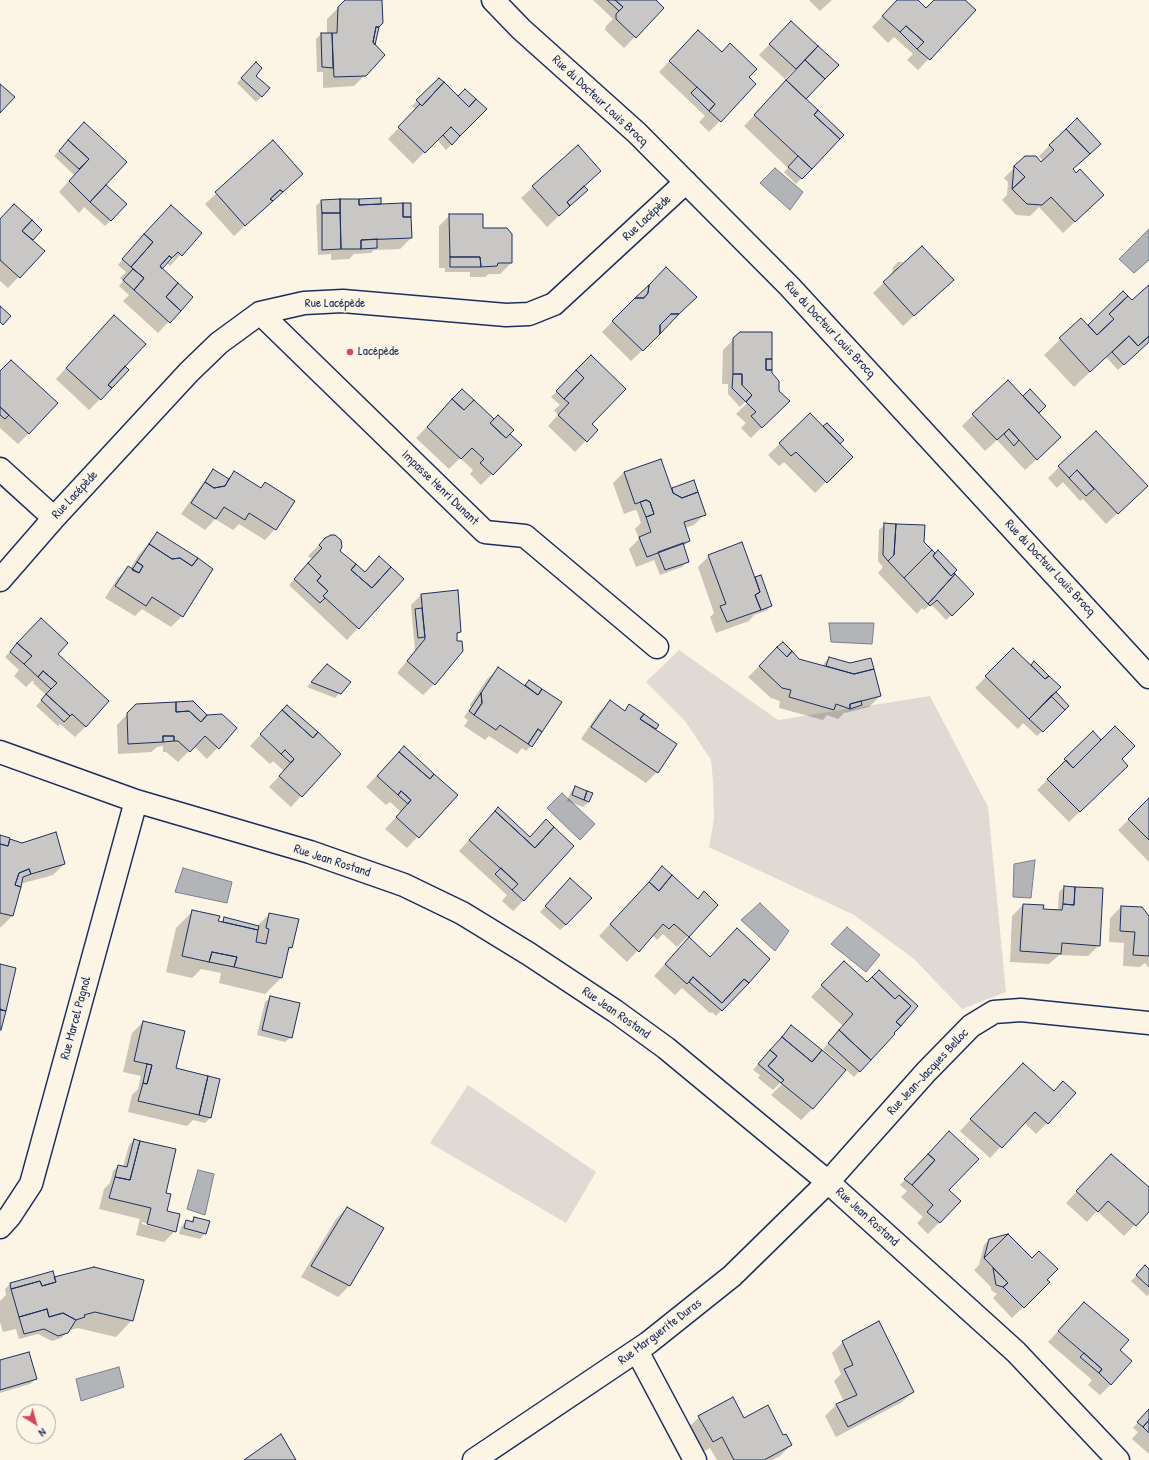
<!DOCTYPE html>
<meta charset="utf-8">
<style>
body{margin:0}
#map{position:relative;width:1149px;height:1460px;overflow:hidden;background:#fcf5e5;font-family:"Patrick Hand",sans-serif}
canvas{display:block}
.north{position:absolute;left:16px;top:1404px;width:40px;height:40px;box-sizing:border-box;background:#fcf5e5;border:1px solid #a2a6af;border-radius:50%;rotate:143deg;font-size:11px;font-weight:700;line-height:16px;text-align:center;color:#1b2f5e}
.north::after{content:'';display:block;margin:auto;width:14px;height:18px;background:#d1495b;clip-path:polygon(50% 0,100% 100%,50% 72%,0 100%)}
</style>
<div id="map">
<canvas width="1149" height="1460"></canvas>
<div class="north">N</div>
</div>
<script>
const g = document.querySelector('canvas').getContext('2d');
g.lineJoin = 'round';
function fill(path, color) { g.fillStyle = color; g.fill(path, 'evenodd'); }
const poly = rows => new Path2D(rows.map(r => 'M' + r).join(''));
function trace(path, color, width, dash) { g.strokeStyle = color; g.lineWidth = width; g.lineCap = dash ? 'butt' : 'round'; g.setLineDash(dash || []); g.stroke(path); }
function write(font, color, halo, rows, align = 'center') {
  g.font = font + ' "Patrick Hand",sans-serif'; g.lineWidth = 3.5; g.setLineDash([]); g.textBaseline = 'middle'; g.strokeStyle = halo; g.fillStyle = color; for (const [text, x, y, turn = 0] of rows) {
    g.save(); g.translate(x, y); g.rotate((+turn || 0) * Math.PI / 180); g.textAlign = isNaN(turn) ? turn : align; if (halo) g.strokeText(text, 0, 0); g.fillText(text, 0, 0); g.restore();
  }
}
const green = poly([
 [679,650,778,720,930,696,988,807,1006,992,962,1009,913,958,854,915,709,847,714,819,713,781,711,760,685,721,646,682],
 [468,1085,596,1172,566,1223,430,1143]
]);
const water = poly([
 [775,168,803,192,790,210,760,183,775,168],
 [1149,229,1149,260,1134,273,1119,259,1149,229],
 [829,623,874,623,872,644,831,642,829,623],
 [562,793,595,824,580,840,547,808,562,793],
 [1035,860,1031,898,1013,897,1014,864,1035,860],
 [183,868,232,882,227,903,175,892,183,868],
 [760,903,789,931,775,951,741,920,760,903],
 [847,927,880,955,866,972,831,944,847,927],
 [198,1170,214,1174,205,1215,187,1209,198,1170],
 [119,1367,124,1387,81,1401,76,1379,119,1367]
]);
const shadow = poly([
 [346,0,381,0,377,28,365,75,354,86,323,88,323,72,317,72,316,39,321,34,327,34,327,19],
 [593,0,654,0,663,8,624,48,605,30,606,26,613,19],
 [809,0,832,0,820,11],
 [898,0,916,0,926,9,935,0,963,0,975,10,918,70,907,60,913,54,894,37,888,43,872,27],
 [791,22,837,65,805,100,842,135,796,184,784,172,788,168,744,126,797,70,796,68,785,79,759,55],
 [687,42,748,78,720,121,709,132,699,122,705,116,659,72],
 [256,64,255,76,269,89,256,102,237,83],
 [439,79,458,98,485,109,446,150,438,141,441,138,439,137,413,164,388,139,416,110,412,106],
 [84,124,101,190,126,204,105,226,84,207,79,213,59,192,74,175,54,156],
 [272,142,271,202,234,236,205,204],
 [1100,144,1072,170,1092,206,1063,233,1039,207,1030,216,1016,215,1002,200,1007,195,1008,182,1004,178,1015,167,1041,163,1043,161,1039,156,1050,145],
 [578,146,564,211,547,227,521,198],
 [359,200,380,205,411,238,400,249,374,250,371,253,354,254,349,259,331,260,331,254,318,255,316,206,321,201],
 [450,215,482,229,511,263,500,274,489,274,485,277,470,277,470,272,445,272,445,268,439,268,439,226],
 [0,220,41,230,31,240,43,251,8,288,0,281],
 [201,233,170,266,167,262,161,269,180,310,158,333,123,301,129,295,119,286,123,281,120,278,126,272,118,265,134,246],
 [172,257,175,257,169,263,168,261],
 [898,262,903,262,898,267,900,268,941,291,903,326,873,293,892,275,893,267],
 [1149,286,1149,341,1118,370,1106,357,1074,387,1044,355,1081,319,1088,326,1123,292,1132,302],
 [636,298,648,345,631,361,602,332],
 [103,327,124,366,100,399,89,410,56,379],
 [740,333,771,373,778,391,788,401,751,438,741,428,746,423,736,414,749,401,746,401,740,407,728,394,728,384,722,384,723,350],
 [0,372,29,433,18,444,0,428],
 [566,382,590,424,596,430,575,452,548,426,558,415,554,410,560,405,551,397],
 [1030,390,1045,406,1037,414,1049,448,1025,470,997,440,985,451,962,426,973,415,1022,398],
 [442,411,508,434,521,445,481,485,470,474,473,470,460,458,449,469,416,438],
 [810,414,823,428,827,424,839,444,851,457,815,493,784,462,779,466,768,455],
 [1096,432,1136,496,1106,524,1083,499,1080,501,1063,482,1057,488,1048,478],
 [213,470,228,479,235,472,260,488,266,483,275,529,265,540,239,524,233,530,215,519,205,530,181,514,208,476],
 [624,472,671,490,693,481,705,514,694,525,685,528,689,540,683,547,688,561,682,567,660,575,654,560,636,567,629,549,639,539,635,529,641,523,637,511,635,510,624,514,613,483],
 [885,524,923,542,928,559,973,594,946,620,931,604,924,610,922,608,917,614,878,573,883,567,878,561,879,530],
 [157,533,182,616,171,627,142,609,135,616,105,598,117,579,128,568,130,569,138,556],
 [325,539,364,573,403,579,347,640,289,585,312,559,308,556],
 [709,556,754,578,760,576,771,606,766,611,754,615,749,621,716,633,710,617,714,613,698,567],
 [422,594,460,632,456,636,434,684,423,695,397,673,415,651,411,605],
 [30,630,57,654,86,726,75,737,60,724,58,726,36,706,46,695,33,683,34,681,32,681,26,687,14,676,19,670,5,657],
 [783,643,799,660,823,667,824,663,829,658,850,664,880,696,869,707,845,713,845,712,838,719,827,715,823,720,779,708,780,701,771,698,748,677],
 [1013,649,1030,666,1034,663,1054,692,1068,706,1037,736,1023,723,1018,729,975,688],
 [498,669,524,686,529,681,561,703,531,746,526,751,522,748,517,754,489,736,485,740,464,726,468,720,464,717,471,707,470,705,487,679],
 [322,671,340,693,335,698,307,687],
 [610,702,624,711,629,706,658,725,655,730,657,772,646,783,581,739,599,712],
 [136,705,236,728,207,759,194,746,178,762,166,752,163,752,163,746,157,747,151,752,118,754,117,725],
 [287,706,301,796,291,807,269,787,284,771,273,761,270,764,250,746],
 [1093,732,1127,766,1069,822,1037,790,1061,766,1060,765],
 [388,764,456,795,407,848,385,829,401,812,390,802,386,805,366,787],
 [575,787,591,794,588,802,583,807,567,801,570,793],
 [1149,800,1149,862,1118,830],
 [498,808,524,900,513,911,502,901,507,895,459,851],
 [0,836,22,844,64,864,53,875,20,884,12,916,1,927,0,927],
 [657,873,697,899,704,893,717,905,677,947,663,934,657,940,652,935,627,962,599,936],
 [565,885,566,925,560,930,540,912],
 [1064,887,1099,945,1088,956,1059,955,1049,964,1010,962,1012,916,1023,905,1042,910,1058,911,1059,909,1058,909,1059,892],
 [1121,907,1149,917,1149,968,1145,963,1140,967,1123,966,1124,943,1109,942,1110,918],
 [193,911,217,922,220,923,224,919,257,926,270,914,292,947,287,952,281,978,265,994,219,983,221,973,201,969,192,978,166,972,176,928],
 [678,950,710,958,769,959,716,1016,712,1012,710,1013,682,988,675,995,654,976],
 [833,973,892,1033,854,1077,845,1069,812,1109,801,1120,771,1095,784,1082,781,1082,773,1090,758,1078,760,1075,753,1070,791,1026,843,1069,844,1067,823,1049,843,1026,811,997],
 [271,997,291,1037,285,1042,257,1035,265,1002],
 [143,1022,175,1069,219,1080,210,1118,205,1123,193,1120,187,1126,128,1112,132,1095,138,1089,141,1076,123,1072,132,1033],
 [1012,1075,1047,1123,1036,1134,1024,1122,990,1158,960,1131],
 [134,1140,175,1231,164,1242,136,1235,140,1219,99,1209,104,1189,110,1183,113,1171,118,1166,123,1167,129,1145],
 [142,1222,169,1229,169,1231,142,1224],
 [939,1144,948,1190,960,1201,928,1234,917,1223,923,1217,901,1197,907,1191,900,1185],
 [1100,1166,1149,1189,1149,1210,1124,1236,1097,1211,1087,1222,1066,1203],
 [347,1208,383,1229,349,1286,338,1297,301,1277,336,1219],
 [194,1218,205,1233,200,1239,179,1234,181,1227,186,1221,190,1222],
 [989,1240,1048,1282,1012,1318,993,1298,997,1294,991,1290,991,1287,974,1270,979,1265,984,1245],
 [1145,1267,1149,1271,1149,1294,1147,1296,1131,1281],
 [10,1284,132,1320,116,1337,78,1328,70,1330,61,1338,52,1341,38,1334,19,1339,16,1329,3,1332,0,1322,0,1301,6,1295,5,1289],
 [1084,1303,1119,1350,1111,1384,1100,1395,1088,1385,1092,1380,1048,1342],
 [843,1342,913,1392,902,1402,836,1437,825,1416,836,1405,844,1402,834,1381,841,1374,832,1353],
 [0,1361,36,1379,30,1384,0,1393],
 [1149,1410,1149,1454,1132,1439,1138,1432,1133,1428],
 [699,1417,743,1419,791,1445,780,1456,772,1460,717,1460,710,1448,701,1453,688,1428]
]);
const building = poly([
 [345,0,382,0,383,23,379,27,376,27,373,42,385,55,366,76,334,77,332,33,337,33,338,7,345,0],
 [607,0,615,0,623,7,619,11,607,0],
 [615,0,656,0,664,8,636,38,616,19,616,14,623,7,615,0],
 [897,0,918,0,926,8,934,0,965,0,976,10,930,60,917,49,924,42,906,26,900,32,882,16,897,0],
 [791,21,818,46,796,69,769,44,791,21],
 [906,26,924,42,917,49,900,32,906,26],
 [376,27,379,27,375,45,373,42,376,27],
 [698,30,722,52,730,43,757,69,749,77,756,84,721,122,709,111,715,104,669,61,698,30],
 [321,33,332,33,333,68,322,67,321,33],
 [818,46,839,65,825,79,805,60,818,46],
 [805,60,825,79,806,99,786,80,805,60],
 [256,62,262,68,256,76,270,88,262,97,241,78,256,62],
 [439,78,444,82,422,106,416,100,439,78],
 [786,80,818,110,814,115,840,139,812,169,754,115,786,80],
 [444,82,469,107,476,99,487,109,460,136,451,127,425,153,398,127,420,104,422,106,444,82],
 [0,84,15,97,0,113,0,84],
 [697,87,715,104,709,111,691,93,697,87],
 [465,89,476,99,469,107,458,96,465,89],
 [818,110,844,135,840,139,814,115,818,110],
 [1077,118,1101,144,1090,154,1066,129,1077,118],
 [84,122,127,162,90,202,69,181,89,159,68,140,84,122],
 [451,127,460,136,452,145,443,135,451,127],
 [1066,129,1090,154,1073,169,1076,173,1080,169,1104,195,1075,222,1051,197,1042,205,1027,204,1012,189,1025,177,1014,166,1025,156,1036,156,1041,162,1054,150,1049,145,1066,129],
 [68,140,89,159,79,169,59,151,68,140],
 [273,140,303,174,283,192,280,190,270,199,273,201,245,226,215,192,273,140],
 [578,145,601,171,567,202,570,206,559,216,532,186,578,145],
 [798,156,812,169,802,179,788,167,798,156],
 [1014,166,1025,177,1012,189,1014,166],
 [106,185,127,204,111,221,90,202,106,185],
 [584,186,588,190,570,206,567,202,584,186],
 [280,190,283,192,273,201,270,199,280,190],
 [381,198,381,204,359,205,359,199,381,198],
 [340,199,359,199,359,205,403,203,403,217,411,217,412,238,361,240,361,249,341,249,340,199],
 [340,199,340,213,322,213,321,200,340,199],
 [403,203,411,203,411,217,403,217,403,203],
 [14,204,32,220,22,231,45,251,20,278,0,260,0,219,14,204],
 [171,205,202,233,182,256,178,252,172,258,169,256,160,266,178,283,166,297,181,311,170,323,134,290,144,278,131,267,153,242,144,234,171,205],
 [322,213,340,213,341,249,322,250,322,213],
 [449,214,483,214,483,228,507,228,512,234,512,263,498,263,497,266,481,267,480,257,450,257,449,214],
 [32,220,42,230,33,240,22,231,32,220],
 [144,234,153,242,131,267,122,259,144,234],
 [377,239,377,248,361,249,361,240,377,239],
 [922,246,954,280,914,316,883,282,922,246],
 [169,256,172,258,162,269,160,266,169,256],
 [450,257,480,257,481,267,450,267,450,257],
 [666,267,697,297,679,314,671,314,660,325,660,334,643,351,612,321,635,298,644,298,648,293,649,285,666,267],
 [133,269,144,278,134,290,123,280,133,269],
 [178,283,193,297,181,311,166,297,178,283],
 [649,285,648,293,644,298,635,298,649,285],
 [1149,285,1149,336,1138,346,1129,336,1090,372,1059,338,1081,318,1097,335,1114,319,1109,314,1128,296,1132,300,1149,285],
 [1123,291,1128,296,1109,314,1114,319,1097,335,1088,325,1123,291],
 [0,306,11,316,3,325,0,322,0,306],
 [671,314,679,314,660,334,660,325,671,314],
 [114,315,146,344,108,385,112,388,101,400,66,368,114,315],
 [740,332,772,332,772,359,766,359,766,370,772,370,772,373,779,381,779,391,790,401,762,428,751,416,756,412,746,402,752,395,742,385,742,374,733,374,733,338,740,332],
 [1129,336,1138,346,1149,336,1149,342,1124,365,1112,352,1129,336],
 [591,355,626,389,592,424,598,430,587,442,558,415,569,403,564,399,584,378,576,370,591,355],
 [766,359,772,359,772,370,766,370,766,359],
 [11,360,58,403,29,434,0,407,0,371,11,360],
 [125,366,129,370,112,388,108,385,125,366],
 [576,370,584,378,564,399,556,391,576,370],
 [733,374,742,374,742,385,752,395,746,402,732,388,733,374],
 [1008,380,1061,437,1037,460,1009,429,997,440,972,414,1008,380],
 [462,389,474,400,464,410,452,399,462,389],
 [1030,389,1046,406,1039,413,1023,396,1030,389],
 [452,399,464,410,474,400,494,419,490,423,506,438,510,434,522,445,493,475,480,463,484,459,472,448,461,459,427,427,452,399],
 [0,407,9,415,5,419,0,415,0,407],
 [810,413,853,457,827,483,796,452,791,456,779,443,810,413],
 [498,415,514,430,506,438,490,423,498,415],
 [827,423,844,440,840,444,823,426,827,423],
 [1009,429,1019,440,1014,446,1004,434,1009,429],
 [1096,431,1148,486,1118,514,1077,470,1069,478,1058,466,1096,431],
 [661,459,673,493,682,498,698,492,706,515,684,522,690,541,647,557,639,537,651,532,646,517,654,514,650,502,646,500,635,504,624,472,661,459],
 [213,469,229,479,225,486,214,488,205,482,213,469],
 [1077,470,1094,489,1086,496,1069,478,1077,470],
 [234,471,261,488,265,482,295,501,276,530,249,513,245,520,224,507,216,519,191,503,205,482,214,488,225,486,234,471],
 [694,480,698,492,682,498,673,493,672,488,694,480],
 [646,500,650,502,654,514,646,517,640,502,646,500],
 [884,523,896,524,894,555,888,561,883,555,884,523],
 [896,524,925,525,924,542,932,550,904,578,888,561,894,555,896,524],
 [157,532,198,558,192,566,180,558,172,559,149,544,157,532],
 [331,535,335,535,341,540,342,547,340,551,356,564,351,570,372,588,391,567,404,579,359,629,323,596,328,591,317,581,321,576,308,563,322,548,319,545,325,538,331,535],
 [742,542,760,592,755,595,761,610,727,622,720,606,726,604,708,555,742,542],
 [683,543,689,562,665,570,658,552,683,543],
 [149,544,172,559,180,558,192,566,198,558,213,569,183,617,152,597,146,606,115,586,128,566,139,573,143,566,137,562,149,544],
 [932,550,935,553,933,556,951,576,954,573,955,574,928,604,904,578,932,550],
 [938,550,957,570,951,576,933,556,938,550],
 [379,556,391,567,372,588,351,570,356,564,365,572,379,556],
 [137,562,143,566,139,573,132,570,137,562],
 [308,563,321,576,317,581,328,591,323,596,325,598,320,603,294,579,308,563],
 [955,574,974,594,952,616,937,600,930,606,928,604,955,574],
 [761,575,772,606,761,610,755,595,760,592,755,577,761,575],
 [458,590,461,632,457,633,457,641,462,641,463,651,435,685,407,661,425,639,421,594,458,590],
 [422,608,425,637,418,638,415,609,422,608],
 [41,618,68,643,58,654,109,701,86,727,72,714,70,716,46,694,57,683,43,671,38,677,24,664,32,656,17,643,41,618],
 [783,642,792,651,787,657,777,647,783,642],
 [17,643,32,656,24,664,10,652,17,643],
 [777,647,787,657,792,651,799,659,854,674,874,669,881,696,850,704,850,709,836,704,834,710,789,697,791,690,782,688,759,666,777,647],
 [1013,648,1045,679,1049,676,1061,687,1029,719,985,676,1013,648],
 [829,657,850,663,871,658,874,669,854,674,826,666,829,657],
 [1034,661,1049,676,1045,679,1031,665,1034,661],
 [327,664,351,682,341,694,311,682,327,664],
 [498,667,538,695,542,689,562,702,542,732,538,729,528,744,500,725,496,730,474,715,482,703,481,693,498,667],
 [43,671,57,683,51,689,38,677,43,671],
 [529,680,542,689,538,695,525,685,529,680],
 [1056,692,1069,706,1065,710,1051,696,1056,692],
 [481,693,482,703,474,715,469,711,481,693],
 [46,694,70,716,64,722,41,700,46,694],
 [1051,696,1065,710,1043,732,1029,719,1051,696],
 [610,700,625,711,629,704,644,714,640,719,677,744,658,773,591,727,610,700],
 [193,701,207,715,201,722,189,711,176,712,176,702,193,701],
 [861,701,862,705,850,709,850,704,861,701],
 [176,702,176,712,189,711,201,722,207,715,222,714,237,728,219,749,205,736,190,752,178,741,174,741,174,736,163,736,163,742,128,744,127,713,136,704,176,702],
 [287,705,318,732,313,738,282,710,287,705],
 [282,710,313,738,318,732,341,754,302,797,279,776,294,759,285,750,281,754,260,734,282,710],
 [644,714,659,725,656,729,640,719,644,714],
 [1115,726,1135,746,1122,759,1128,766,1080,812,1047,779,1066,760,1073,768,1115,726],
 [538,729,542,732,532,747,528,744,538,729],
 [1093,731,1101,740,1073,768,1064,759,1093,731],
 [163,736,174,736,174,741,163,742,163,736],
 [404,746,434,774,430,779,399,752,404,746],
 [285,750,294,759,291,763,281,754,285,750],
 [399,752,430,779,434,774,458,795,419,838,396,817,411,800,401,791,398,795,377,776,399,752],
 [575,786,587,791,584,800,572,795,575,786],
 [401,791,411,800,408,804,398,795,401,791],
 [587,791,593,793,589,802,584,800,587,791],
 [1149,798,1149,840,1128,819,1149,798],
 [498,807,530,837,546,819,554,827,535,848,495,811,498,807],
 [495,811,535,848,554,827,574,846,524,901,512,890,518,884,469,840,495,811],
 [56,832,65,864,31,874,29,869,19,873,15,885,21,887,13,916,0,913,0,844,8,846,10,839,22,843,56,832],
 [0,835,10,838,8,846,0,844,0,835],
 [662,866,672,875,659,891,649,882,662,866],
 [501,868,518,884,512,890,495,874,501,868],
 [29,869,31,874,23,877,21,887,15,885,19,873,29,869],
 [672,875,698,899,704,891,718,905,689,937,674,924,669,929,663,924,639,952,610,924,649,882,659,891,672,875],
 [570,878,592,898,566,925,545,906,570,878],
 [1064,886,1075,887,1074,905,1063,904,1064,886],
 [1075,887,1103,888,1100,946,1062,943,1061,954,1020,951,1023,904,1044,905,1043,909,1062,910,1063,904,1074,905,1075,887],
 [1121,906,1142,907,1149,916,1149,956,1133,955,1135,932,1120,931,1121,906],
 [192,910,220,916,218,921,258,930,256,942,266,944,269,929,266,928,269,913,299,919,292,948,289,947,282,978,234,967,237,957,212,952,209,962,182,956,192,910],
 [224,917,259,926,258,930,223,922,224,917],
 [737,928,770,959,749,983,744,979,722,1003,693,977,687,984,665,964,689,937,710,957,737,928],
 [212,952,237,957,234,967,209,962,212,952],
 [844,961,867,982,872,977,895,999,899,995,911,1006,896,1022,901,1026,894,1033,895,1034,871,1060,839,1030,853,1014,821,985,844,961],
 [0,964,16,968,6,1011,0,1010,0,964],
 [879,970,918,1006,901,1026,896,1022,911,1006,899,995,895,999,872,977,879,970],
 [693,977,722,1003,744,979,749,983,722,1011,689,982,693,977],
 [270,996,300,1003,292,1038,262,1030,270,996],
 [0,1009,6,1011,1,1030,0,1030,0,1009],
 [143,1021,185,1031,176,1068,208,1076,199,1115,138,1101,143,1083,147,1084,152,1065,134,1061,143,1021],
 [791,1025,822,1050,812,1062,782,1037,791,1025],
 [839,1030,871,1060,860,1072,828,1043,839,1030],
 [782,1037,812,1062,822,1050,846,1070,813,1109,781,1083,784,1080,768,1066,777,1056,770,1050,782,1037],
 [770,1050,777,1056,768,1066,784,1080,781,1083,758,1064,770,1050],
 [1023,1063,1054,1091,1063,1081,1076,1093,1048,1124,1035,1112,1002,1148,970,1119,1023,1063],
 [147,1064,152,1065,147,1084,143,1083,147,1064],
 [208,1076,220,1079,211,1118,199,1115,208,1076],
 [949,1131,979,1159,949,1190,961,1201,940,1223,927,1212,933,1205,912,1185,935,1160,928,1154,949,1131],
 [134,1139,140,1141,130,1180,115,1177,118,1165,127,1167,134,1139],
 [140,1141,176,1149,166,1193,171,1194,167,1211,180,1214,176,1232,147,1224,151,1208,109,1198,115,1177,130,1180,140,1141],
 [928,1154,935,1160,912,1185,904,1179,928,1154],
 [1111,1154,1149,1187,1149,1212,1136,1226,1108,1201,1098,1212,1076,1191,1111,1154],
 [347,1207,384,1228,350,1286,311,1266,347,1207],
 [194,1217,210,1221,206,1234,184,1228,186,1220,193,1222,194,1217],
 [1008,1234,1032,1258,1039,1251,1058,1269,1047,1280,1050,1282,1024,1308,1003,1287,1008,1283,984,1258,1008,1234],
 [1008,1234,984,1258,989,1239,1008,1234],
 [1145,1265,1149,1269,1149,1287,1136,1275,1145,1265],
 [94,1267,144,1280,133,1321,95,1312,84,1315,85,1317,76,1320,63,1313,49,1317,47,1309,19,1317,11,1289,40,1281,42,1286,56,1282,54,1277,94,1267],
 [993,1268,1008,1283,1003,1287,996,1285,993,1268],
 [53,1271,56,1282,42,1286,40,1281,11,1289,10,1283,53,1271],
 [1084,1302,1129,1340,1120,1350,1132,1361,1111,1385,1099,1373,1102,1369,1058,1331,1084,1302],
 [47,1309,49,1317,63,1313,76,1320,68,1333,58,1336,44,1329,24,1334,19,1317,47,1309],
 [879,1321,914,1392,848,1427,836,1404,857,1395,844,1369,853,1365,842,1341,879,1321],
 [29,1352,37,1379,0,1390,0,1360,29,1352],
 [1084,1353,1102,1369,1099,1373,1080,1357,1084,1353],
 [733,1397,744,1418,768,1405,783,1435,786,1434,792,1445,764,1460,734,1460,722,1437,713,1442,698,1416,733,1397],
 [1149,1409,1149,1420,1143,1427,1137,1422,1149,1409],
 [1149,1420,1149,1433,1143,1427,1149,1420],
 [281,1434,296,1460,244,1460,281,1434]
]);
const minor = poly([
 [493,0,521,29,637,133,790,287,1149,677],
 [260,313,485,532,525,536,657,647],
 [0,469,54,518],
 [0,580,54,518,189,372,219,343,260,313,304,303,343,301,506,315,529,314,554,304,686,182],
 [0,752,136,801,310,852,404,885,462,913,529,954,615,1011,666,1048,828,1182,1016,1352,1118,1460],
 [0,1227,10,1216,31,1184,136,801],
 [637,1351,695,1460],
 [474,1460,648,1343,732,1276,828,1182,926,1072,971,1026,994,1012,1021,1010,1149,1023]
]);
const markers = [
 [350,352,4,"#d1495b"]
];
const streetNames = [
 ["Rue du Docteur Louis Brocq",600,101,43],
 ["Rue Lacépède",647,218,-43],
 ["Rue Lacépède",335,304],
 ["Rue du Docteur Louis Brocq",830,330,47],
 ["Impasse Henri Dunant",440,488,44],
 ["Rue Lacépède",75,495,-47],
 ["Rue du Docteur Louis Brocq",1050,568,47],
 ["Rue Jean Rostand",332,861,18],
 ["Rue Jean Rostand",616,1013,35],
 ["Rue Marcel Pagnol",76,1018,-75],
 ["Rue Jean-Jacques Belloc",928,1072,-47],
 ["Rue Jean Rostand",867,1217,42],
 ["Rue Marguerite Duras",660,1332,-37]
];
const poiNames = [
 ["Lacépède",358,352]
];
fill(green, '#dfdbd4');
fill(water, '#b2b4b8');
trace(water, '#767f94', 1);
fill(shadow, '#0003');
fill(building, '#c8c7c6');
trace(building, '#1b2f5e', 1);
trace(minor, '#1b2f5e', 25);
trace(minor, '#fcf5e5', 22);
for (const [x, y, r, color] of markers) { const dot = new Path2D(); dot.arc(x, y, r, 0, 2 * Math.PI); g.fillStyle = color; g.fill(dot); trace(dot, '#fcf5e5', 1.5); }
write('13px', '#1b2f5e', '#fcf5e5', streetNames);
write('13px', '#1b2f5e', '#fcf5e5', poiNames, 'left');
</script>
